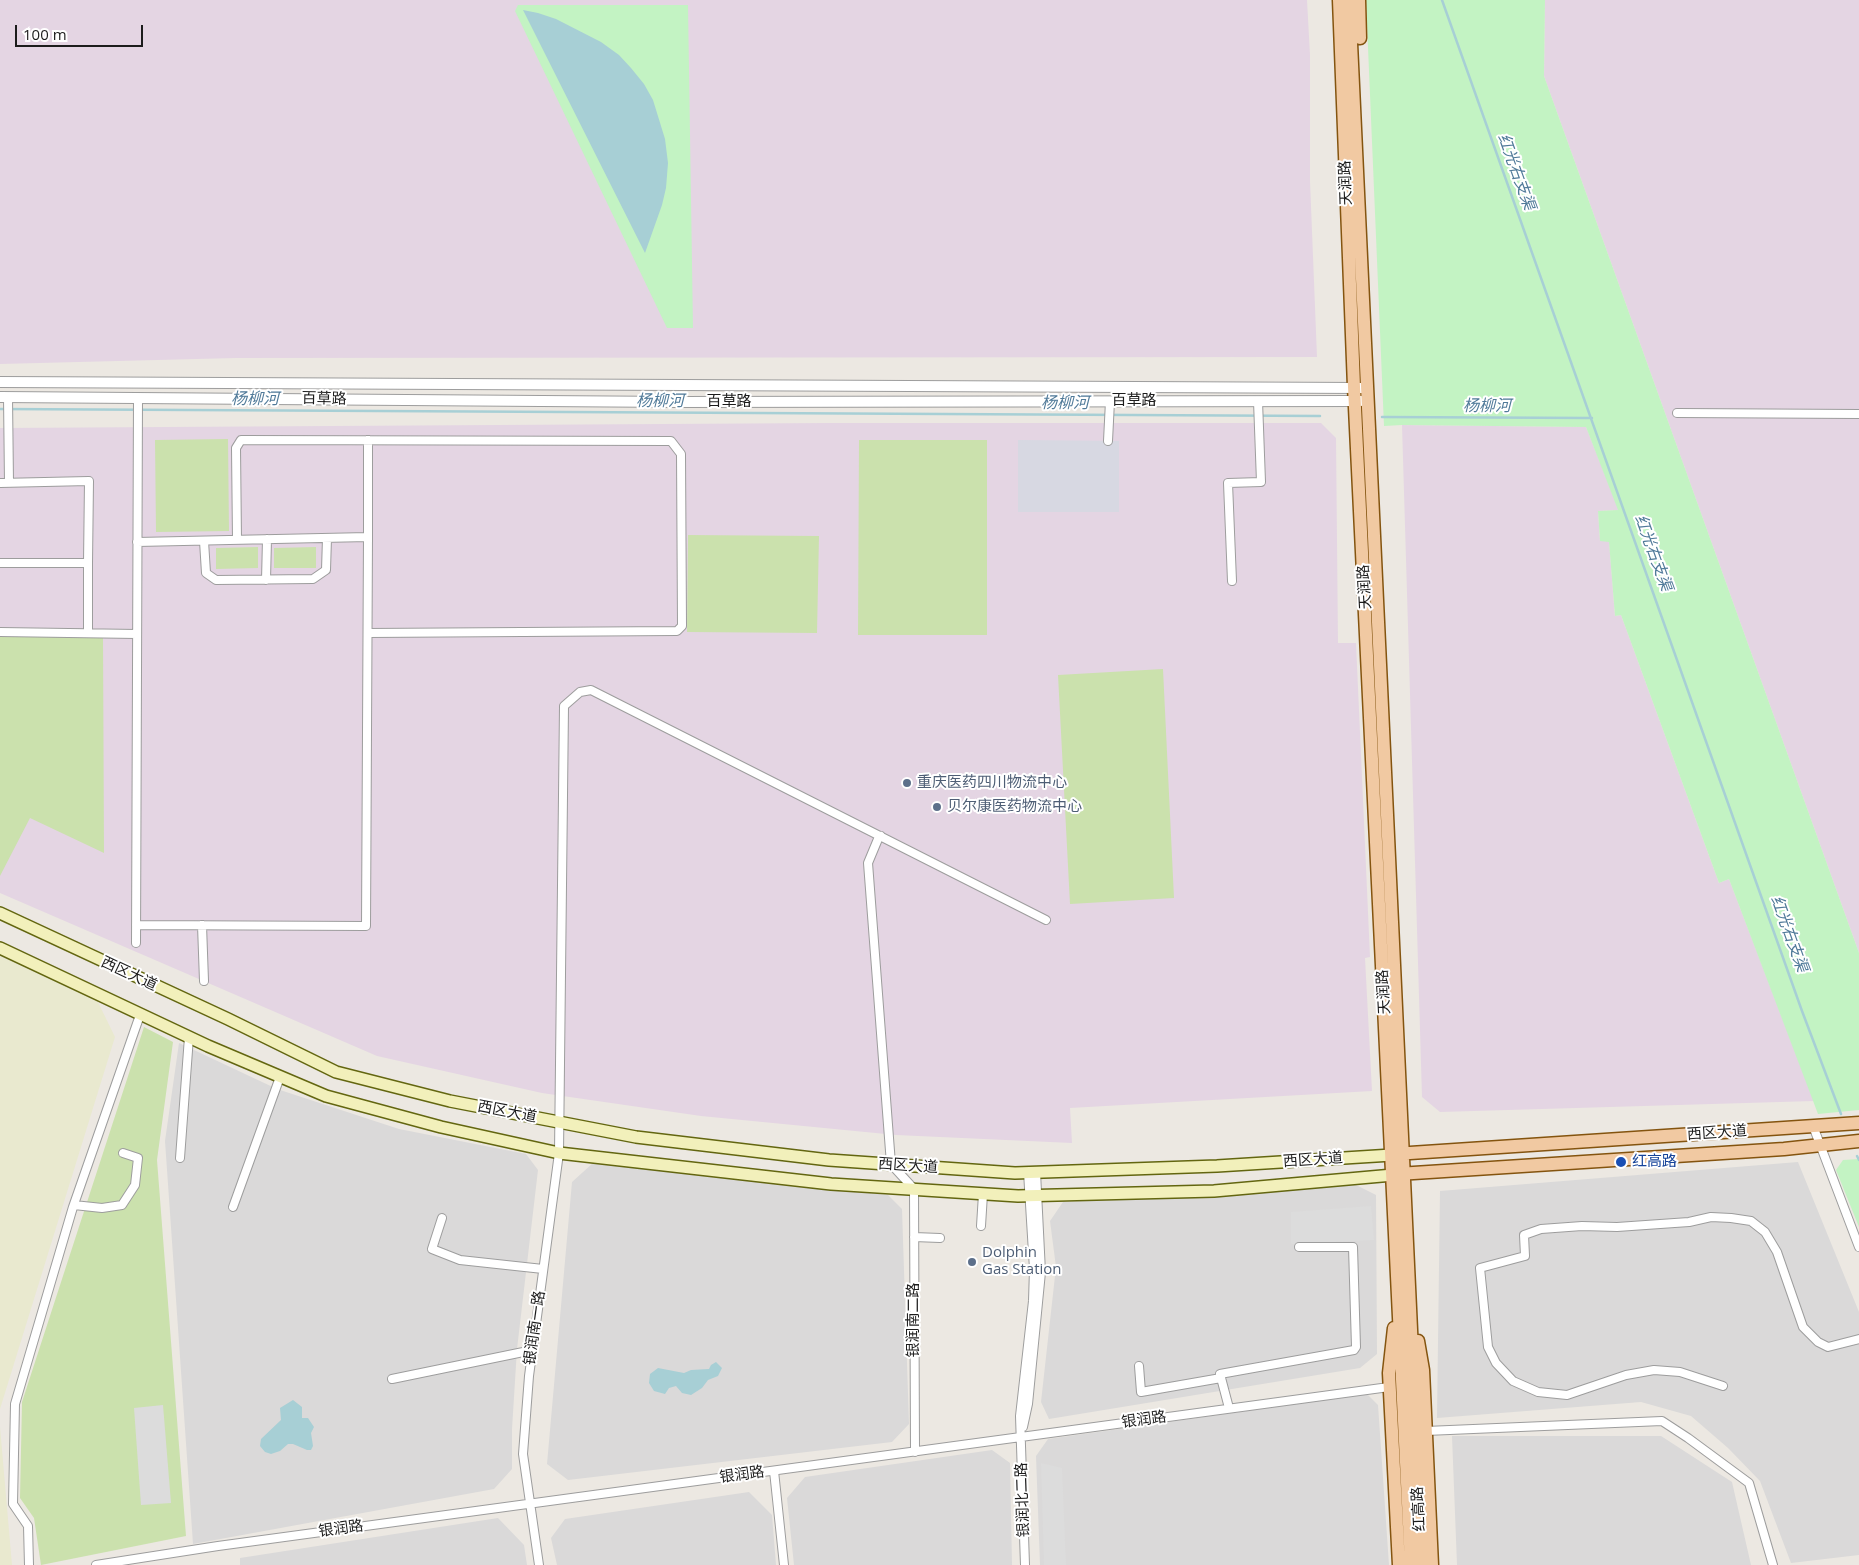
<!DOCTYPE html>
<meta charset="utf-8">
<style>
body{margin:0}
#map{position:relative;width:1859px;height:1565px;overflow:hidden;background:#ece8e2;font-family:"Open Sans",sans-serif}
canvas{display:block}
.scale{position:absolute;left:15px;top:25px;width:128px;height:22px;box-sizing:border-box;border:2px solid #1c1c1c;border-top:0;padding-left:6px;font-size:15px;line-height:18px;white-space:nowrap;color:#1c1c1c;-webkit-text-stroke:4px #fff;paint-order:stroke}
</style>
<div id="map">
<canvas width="1859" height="1565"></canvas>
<div class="scale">100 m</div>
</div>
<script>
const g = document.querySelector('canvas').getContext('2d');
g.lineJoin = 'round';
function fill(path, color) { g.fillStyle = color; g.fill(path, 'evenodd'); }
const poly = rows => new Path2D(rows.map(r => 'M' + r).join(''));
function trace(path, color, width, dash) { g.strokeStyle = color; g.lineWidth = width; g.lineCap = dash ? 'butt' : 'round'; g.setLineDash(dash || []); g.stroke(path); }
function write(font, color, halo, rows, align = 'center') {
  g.font = font + ' "Open Sans","Noto Sans SC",sans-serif'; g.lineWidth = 4; g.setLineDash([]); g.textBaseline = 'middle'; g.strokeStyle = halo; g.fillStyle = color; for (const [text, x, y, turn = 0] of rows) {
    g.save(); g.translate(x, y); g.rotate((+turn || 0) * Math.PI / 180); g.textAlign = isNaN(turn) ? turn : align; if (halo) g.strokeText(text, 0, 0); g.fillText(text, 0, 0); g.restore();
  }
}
const residential = poly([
 [179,1043,277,1089,399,1129,526,1154,538,1170,517,1349,512,1429,512,1469,494,1489,193,1544,165,1141],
 [1798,1162,1859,1312,1859,1555,1791,1563,1760,1481,1728,1448,1691,1416,1641,1402,1437,1418,1440,1191],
 [593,1163,888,1195,902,1209,909,1424,892,1442,568,1480,547,1464,572,1182],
 [1356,1185,1376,1195,1377,1354,1360,1368,1049,1419,1041,1402,1056,1267,1050,1221,1063,1202],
 [1367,1394,1378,1405,1389,1565,1040,1565,1036,1456,1048,1439],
 [1452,1436,1661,1436,1732,1482,1751,1565,1457,1565],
 [992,1450,1010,1463,1012,1565,794,1565,787,1498,805,1477],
 [749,1492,772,1515,776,1565,557,1565,551,1538,565,1519],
 [498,1518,524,1545,527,1565,240,1565,240,1558]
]);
const industrial = poly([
 [0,0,1307,0,1310,55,1310,181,1317,357,236,358,0,364],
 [1545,0,1859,0,1859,953,1544,76],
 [829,423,1321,423,1336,438,1338,643,1356,643,1370,957,1365,958,1372,1091,1070,1108,1072,1143,896,1135,701,1116,542,1093,377,1056,0,893,0,428],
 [1402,425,1586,427,1619,510,1598,511,1600,541,1609,541,1615,616,1621,615,1719,883,1729,879,1814,1101,1440,1112,1422,1097]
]);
const farmland = poly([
 [0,952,96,998,115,1037,0,1409],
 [0,1427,12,1565,0,1565]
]);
const grass = poly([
 [228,439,229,531,156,532,155,440],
 [859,440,987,440,987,635,858,635],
 [688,535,819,536,817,633,687,632],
 [258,547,258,568,216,569,216,548],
 [316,547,316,568,274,568,274,548],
 [0,636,103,636,104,853,30,818,0,876],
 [1163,669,1174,898,1070,904,1058,675],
 [144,1027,173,1042,157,1160,186,1536,41,1565,34,1518,20,1498,22,1402]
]);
const park = poly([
 [1366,0,1545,0,1544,76,1859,953,1859,1110,1818,1114,1729,879,1719,883,1621,615,1615,616,1609,542,1600,541,1598,511,1618,510,1586,427,1402,425,1384,426],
 [518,5,688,5,693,328,667,328,515,11],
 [1859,1159,1859,1227,1836,1170,1843,1160]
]);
const parking = poly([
 [1371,1206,1374,1240,1291,1244,1291,1212],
 [163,1405,171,1503,141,1505,134,1408],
 [1041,1463,1062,1468,1066,1565,1044,1565]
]);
const plaza = poly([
 [1018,440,1119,441,1119,512,1018,512]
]);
const water = poly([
 [523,10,538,13,556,19,601,42,619,55,631,68,644,84,653,100,665,139,668,163,666,188,662,205,645,253],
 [716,1362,722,1368,718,1376,708,1380,702,1388,691,1395,682,1393,676,1386,669,1388,665,1394,654,1391,649,1383,650,1374,658,1368,684,1373,691,1370,709,1369,711,1365],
 [293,1400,302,1407,302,1418,308,1418,314,1427,311,1433,313,1446,311,1450,307,1450,293,1444,288,1444,280,1451,271,1454,265,1452,260,1446,261,1439,281,1420,280,1408]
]);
const stream = poly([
 [1442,0,1802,1011,1841,1114],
 [0,409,1320,416],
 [1382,417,1592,418],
 [1857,1156,1859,1160]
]);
const minor = poly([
 [8,397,9,483],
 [1677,413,1859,414],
 [368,440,368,537],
 [1108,441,1110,401],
 [0,483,89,481,88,563],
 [237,540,236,448,241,440,671,441,681,454,682,626,677,631,368,633],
 [204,541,206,573,216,580,313,579,326,570,327,538],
 [0,563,88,563,88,633],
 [266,580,267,539],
 [1232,581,1228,483,1261,482,1258,401],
 [0,632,137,634],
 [881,836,878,839,868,863,891,1164,914,1189,915,1452],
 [136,925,366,926,368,537,137,542],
 [202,925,204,981],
 [136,943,138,398],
 [1813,1126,1859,1247],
 [180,1158,189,1037],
 [74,1205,102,1208,122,1205,135,1185,138,1158,123,1153],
 [233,1207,280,1077],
 [442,1218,432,1249,460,1260,543,1269],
 [981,1226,983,1194],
 [914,1237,940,1238],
 [1139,1366,1141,1392,1221,1378],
 [392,1379,533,1350],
 [1723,1386,1680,1372,1654,1370,1626,1375,1567,1395,1538,1392,1513,1381,1496,1363,1488,1347,1480,1268,1525,1256,1524,1235,1541,1229,1582,1226,1617,1227,1689,1222,1711,1217,1731,1218,1751,1221,1765,1232,1777,1252,1803,1327,1818,1342,1828,1347,1859,1339],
 [1229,1408,1220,1374,1354,1350,1356,1347,1353,1247,1299,1247],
 [1023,1427,1028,1404,1041,1272,1036,1172],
 [1426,1431,1662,1421,1688,1438,1749,1483,1773,1565],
 [774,1471,784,1565],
 [29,1565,28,1526,13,1504,15,1404,73,1207,140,1015],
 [96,1565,218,1546,1389,1387],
 [539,1565,523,1454,529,1376,559,1153,564,706,580,692,591,690,1046,920],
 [1025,1565,1020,1416,1033,1301,1034,1269,1028,1172]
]);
const tertiary = poly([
 [0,382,1362,388],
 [0,397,677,402,1361,401]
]);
const secondary = poly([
 [0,913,228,1019,336,1072,450,1101,636,1137,829,1160,1015,1173,1217,1166,1392,1155],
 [0,948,208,1046,326,1096,441,1127,559,1153,831,1184,1018,1196,1214,1191,1393,1175]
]);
const primary = poly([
 [1339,0,1354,387,1411,1565],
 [1349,0,1422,1565],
 [1359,0,1360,38],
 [1395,1154,1859,1123],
 [1398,1174,1784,1149,1859,1141],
 [1394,1328,1389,1373,1399,1565],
 [1418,1341,1423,1370,1432,1565]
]);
const markers = [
 [907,783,5,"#5c6f8a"],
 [937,807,5,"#5c6f8a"],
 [1621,1162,6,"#1a4fb4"],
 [972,1262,5,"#5c6f8a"]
];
const streetNames = [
 ["天润路",1346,183,-92],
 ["百草路",324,399,1],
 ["百草路",1134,401],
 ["百草路",729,402],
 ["天润路",1365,587,-93],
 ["西区大道",129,974,25],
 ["天润路",1384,992,-93],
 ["西区大道",507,1112,11],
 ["西区大道",1717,1133,-4],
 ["西区大道",1313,1160,-4],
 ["西区大道",908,1166,4],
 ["银润南二路",914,1320,-90],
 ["银润南一路",535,1328,-82],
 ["银润路",1144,1420,-8],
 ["银润路",742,1475,-8],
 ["银润北二路",1023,1500,-92],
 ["红高路",1419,1509,-93],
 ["银润路",341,1529,-8]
];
const serviceNames = [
 ["重庆医药四川物流中心",917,783],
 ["贝尔康医药物流中心",947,807],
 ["Dolphin",982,1253],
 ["Gas Station",982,1270]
];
const transitNames = [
 ["红高路",1632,1162]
];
const waterNames = [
 ["红光右支渠",1516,172,70],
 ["杨柳河",255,399],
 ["杨柳河",660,401],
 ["杨柳河",1065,403],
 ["杨柳河",1487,406],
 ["红光右支渠",1653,553,70],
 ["红光右支渠",1789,934,70]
];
fill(residential, '#dad9d9');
fill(industrial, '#e4d5e3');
fill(farmland, '#e9e9cf');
fill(grass, '#cbe1ad');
fill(park, '#c3f3c3');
fill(parking, '#dcdcdc');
fill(plaza, '#d7d8e2');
fill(water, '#a7cfd5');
trace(stream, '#a7cfd5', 2.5);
trace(minor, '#9d9d9d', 10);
trace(tertiary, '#9d9d9d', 12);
trace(secondary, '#636610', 14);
trace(primary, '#84540f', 15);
trace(minor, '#fff', 8);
trace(tertiary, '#fff', 10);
trace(secondary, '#f2f0bb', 11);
trace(primary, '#f1c9a2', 12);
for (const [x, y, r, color] of markers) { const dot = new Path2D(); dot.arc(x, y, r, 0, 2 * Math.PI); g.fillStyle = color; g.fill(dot); trace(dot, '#fff', 2); }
write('15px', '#1c1c1c', '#fff', streetNames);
write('15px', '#4e5e75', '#fff', serviceNames, 'left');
write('15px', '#164399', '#fff', transitNames, 'left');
write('italic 16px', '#507a99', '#fff', waterNames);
</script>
